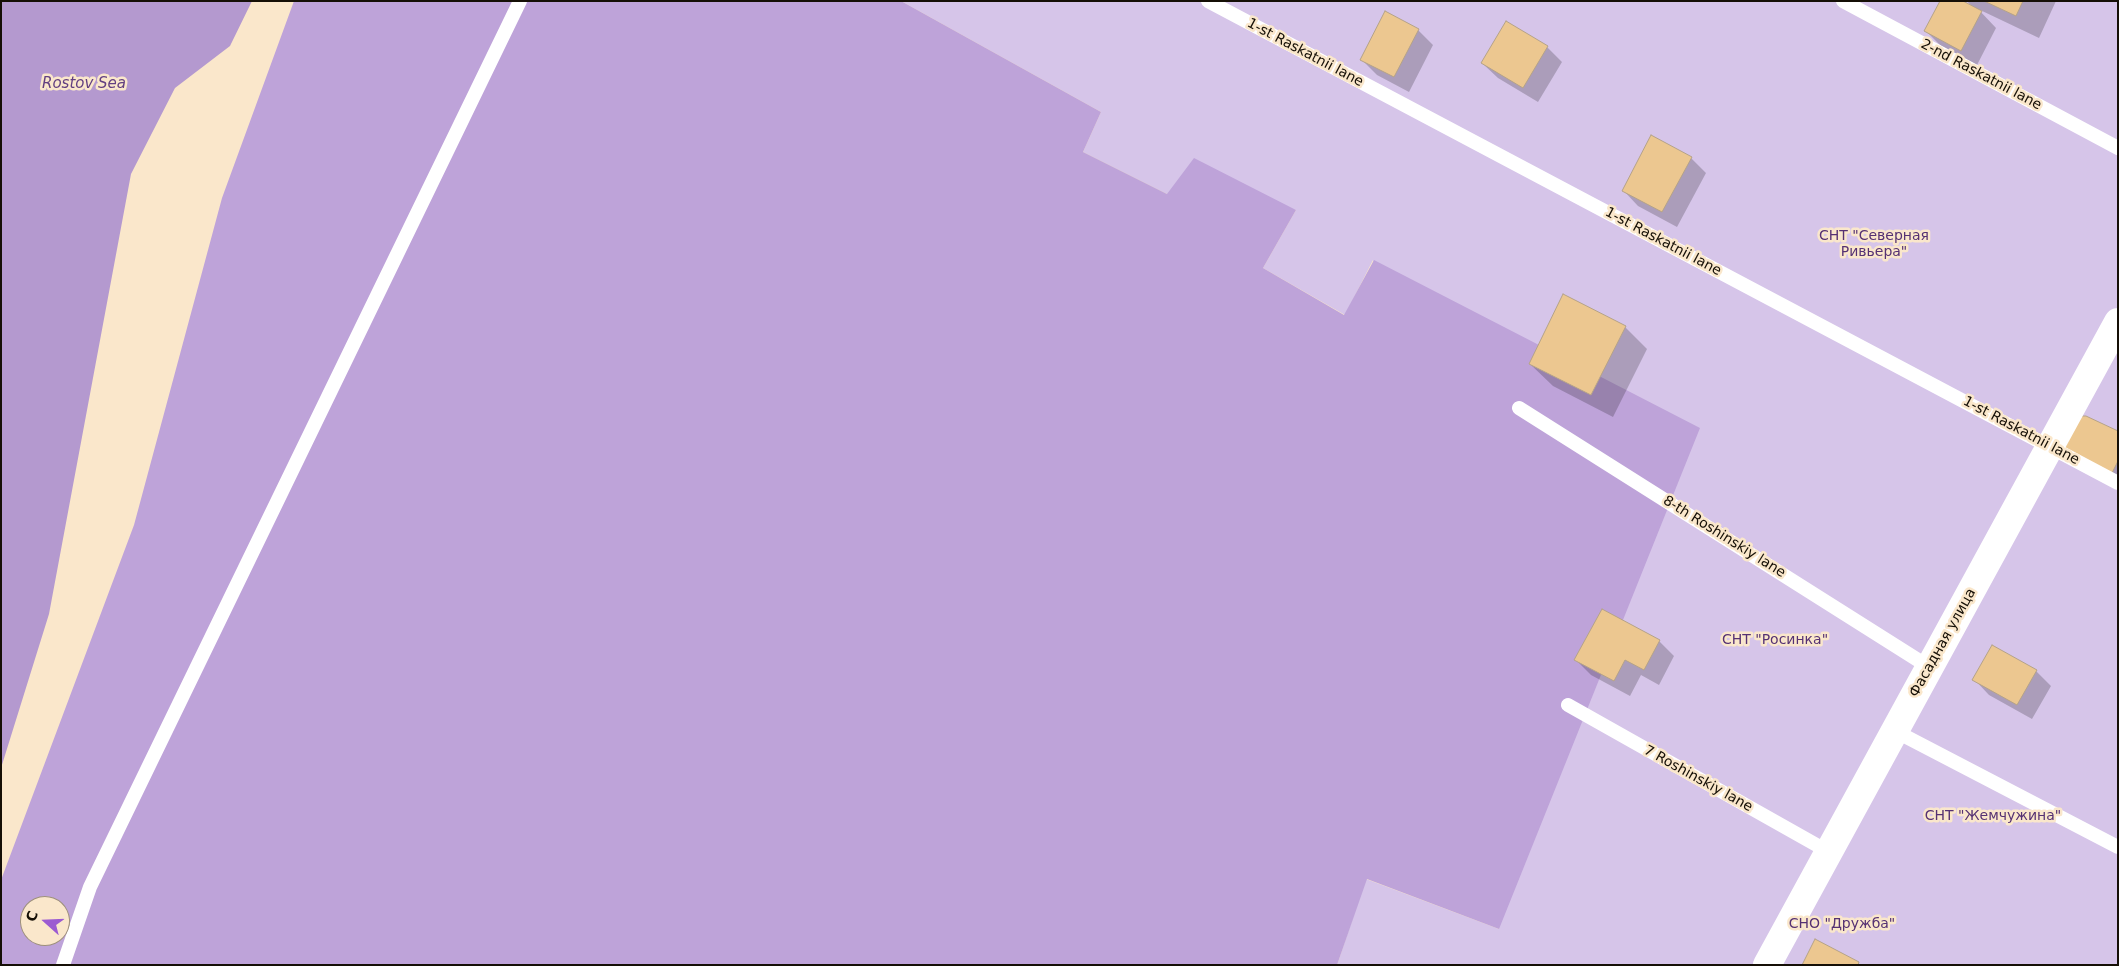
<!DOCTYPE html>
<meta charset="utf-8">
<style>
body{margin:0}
#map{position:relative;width:2119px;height:966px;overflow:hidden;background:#fae7cb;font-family:"DejaVu Sans",sans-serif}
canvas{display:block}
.frame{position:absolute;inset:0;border:2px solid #150f06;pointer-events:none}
.north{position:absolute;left:20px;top:896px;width:50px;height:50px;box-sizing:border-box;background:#fae7cb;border:1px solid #9e917c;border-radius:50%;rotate:290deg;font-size:14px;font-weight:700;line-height:20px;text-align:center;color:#150f06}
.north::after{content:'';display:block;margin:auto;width:18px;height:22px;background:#9c5bd1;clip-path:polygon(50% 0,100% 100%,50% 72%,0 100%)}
</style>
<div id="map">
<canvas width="2119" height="966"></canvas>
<div class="frame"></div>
<div class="north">С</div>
</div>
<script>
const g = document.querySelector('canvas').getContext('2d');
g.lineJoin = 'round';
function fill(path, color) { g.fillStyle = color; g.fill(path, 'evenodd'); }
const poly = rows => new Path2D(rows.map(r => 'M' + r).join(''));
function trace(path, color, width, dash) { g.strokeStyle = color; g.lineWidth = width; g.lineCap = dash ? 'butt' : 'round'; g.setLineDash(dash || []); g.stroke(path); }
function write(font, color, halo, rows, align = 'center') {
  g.font = font + ' "DejaVu Sans",sans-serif'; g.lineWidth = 5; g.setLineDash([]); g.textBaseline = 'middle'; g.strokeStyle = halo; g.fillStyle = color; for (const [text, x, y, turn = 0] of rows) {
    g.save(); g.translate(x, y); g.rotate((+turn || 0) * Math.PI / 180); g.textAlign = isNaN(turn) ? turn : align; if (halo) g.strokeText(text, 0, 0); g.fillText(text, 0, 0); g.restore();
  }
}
const green = poly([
 [901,1,2118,1,2118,965,1337,965,1366,879,1499,929,1373,260,1345,315,1263,268,1296,210,1167,194,1083,152,1101,112]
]);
const forest = poly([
 [294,1,901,1,1101,112,1083,152,1167,194,1194,158,1296,210,1263,268,1344,315,1374,260,1700,428,1499,929,1367,879,1337,965,1,965,1,880,134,525,222,198],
 [30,906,60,906,60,936,30,936]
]);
const water = poly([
 [1,1,252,1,230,46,175,88,131,174,49,614,1,768]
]);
const shadow = poly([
 [1967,1,2056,1,2039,38,1978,9,1996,28,1977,65,1941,46,1926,31,1973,8],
 [1418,30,1433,45,1409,92,1377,75,1361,59],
 [1547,47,1562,62,1538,102,1498,78,1482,63],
 [1691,158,1706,173,1677,227,1638,206,1623,190],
 [1625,327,1647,349,1613,417,1553,386,1530,364],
 [2118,433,2118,487,2079,468],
 [1659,641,1674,656,1659,685,1641,675,1630,696,1591,675,1575,659],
 [2036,671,2051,686,2032,719,1989,695,1974,679]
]);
const building = poly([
 [1940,1,1963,1,1982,11,1961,51,1924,31,1940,1],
 [1984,1,2023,1,2016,16,1984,1],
 [1385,11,1419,29,1394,77,1360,60,1385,11],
 [1506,21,1548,46,1523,88,1481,63,1506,21],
 [1651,135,1692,157,1662,212,1622,191,1651,135],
 [1563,294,1626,326,1591,395,1529,364,1563,294],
 [2080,416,2086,416,2118,431,2118,461,2110,477,2062,453,2080,416],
 [1602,609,1660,640,1644,670,1625,660,1614,681,1574,660,1602,609],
 [1992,645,2037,670,2017,705,1972,680,1992,645],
 [1815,939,1859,962,1858,965,1802,965,1815,939]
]);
const lane = poly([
 [1208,1,2118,483],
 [1843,1,2118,148],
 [1519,408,1929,667],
 [1568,705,1829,852],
 [1895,731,2118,847],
 [63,965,90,887,520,1]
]);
const street = poly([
 [1767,965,2118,322]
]);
const streetNames = [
 ["1-st Raskatnii lane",1305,53,28],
 ["2-nd Raskatnii lane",1981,75,28],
 ["1-st Raskatnii lane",1663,242,28],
 ["1-st Raskatnii lane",2021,431,28],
 ["8-th Roshinskiy lane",1724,537,32],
 ["Фасадная улица",1943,643,-61],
 ["7 Roshinskiy lane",1698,779,29]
];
const parkNames = [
 ["СНТ \"Северная",1874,236],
 ["Ривьера\"",1874,252],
 ["СНТ \"Росинка\"",1775,640],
 ["СНТ \"Жемчужина\"",1993,816],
 ["СНО \"Дружба\"",1842,924]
];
const waterNames = [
 ["Rostov Sea",84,84]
];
fill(green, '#d6c5e9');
fill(forest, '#bea3d9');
fill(water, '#b499cf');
fill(shadow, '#0003');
fill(building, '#ecc790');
trace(building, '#b5a389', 1);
trace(lane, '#fff', 14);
trace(street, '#fff', 28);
write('14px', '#150f06', '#fae7cb', streetNames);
write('14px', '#553173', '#fae7cb', parkNames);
write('italic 15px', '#623f81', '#fae7cb', waterNames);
</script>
